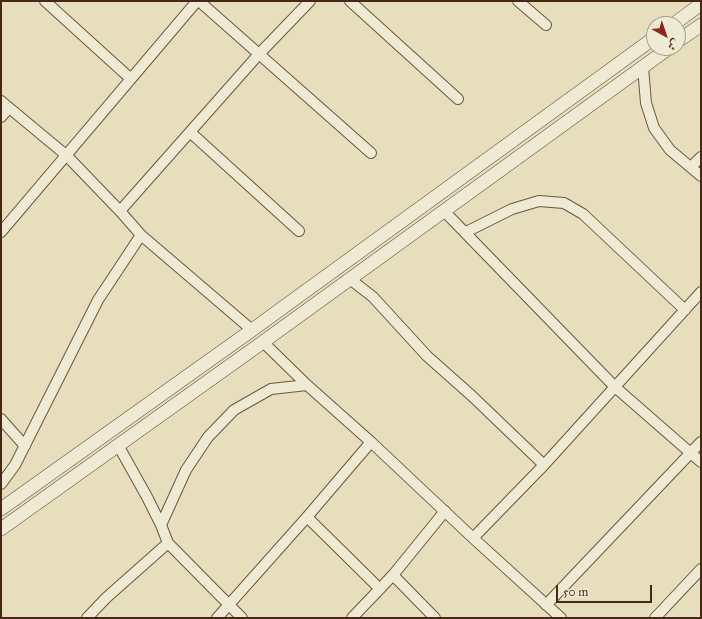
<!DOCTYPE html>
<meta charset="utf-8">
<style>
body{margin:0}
#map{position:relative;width:702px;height:619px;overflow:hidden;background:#e7debd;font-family:"IM FELL Great Primer",Amiri,serif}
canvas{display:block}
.frame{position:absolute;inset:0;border:2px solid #452914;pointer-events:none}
.north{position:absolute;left:646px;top:16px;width:40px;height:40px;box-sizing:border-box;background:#efead4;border:1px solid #ab9d87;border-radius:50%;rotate:140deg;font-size:11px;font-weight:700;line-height:16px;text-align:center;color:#452914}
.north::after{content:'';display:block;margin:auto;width:14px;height:18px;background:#8f2418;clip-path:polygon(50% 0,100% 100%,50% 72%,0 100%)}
.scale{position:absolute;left:556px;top:585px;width:96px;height:18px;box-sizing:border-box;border:2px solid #452914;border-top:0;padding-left:5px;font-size:12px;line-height:14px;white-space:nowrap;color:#452914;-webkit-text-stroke:3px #efead4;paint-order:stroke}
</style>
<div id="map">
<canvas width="702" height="619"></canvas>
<div class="frame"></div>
<div class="north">ش</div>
<div class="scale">50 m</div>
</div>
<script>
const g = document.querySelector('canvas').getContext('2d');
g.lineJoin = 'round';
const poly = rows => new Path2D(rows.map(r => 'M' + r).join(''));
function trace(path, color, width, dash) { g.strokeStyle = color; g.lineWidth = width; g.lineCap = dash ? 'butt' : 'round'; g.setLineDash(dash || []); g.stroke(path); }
const minor = poly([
 [45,1,131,79],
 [199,1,371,153],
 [350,1,458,99],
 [518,1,546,25],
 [643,67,646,103,654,128,670,150,701,176],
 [1,101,66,155,120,211,141,235,252,330],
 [1,117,9,108],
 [190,132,299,231],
 [691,167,701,157],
 [120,211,259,54,310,1],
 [444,211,615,387,701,462],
 [1,232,197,1],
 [466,232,512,209,539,201,564,203,583,214,685,310],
 [350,279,373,297,427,356,472,396,544,465],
 [263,342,307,385],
 [1,419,25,446],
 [118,445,147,497,161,525,168,543,242,618],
 [1,484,15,465,98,300,141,235],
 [307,517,380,589],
 [161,525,186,470,208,437,234,410,271,389,307,385,371,442,473,538,561,618],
 [473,538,544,465,701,292],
 [393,575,435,618],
 [546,605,701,442],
 [87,618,106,598,168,543],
 [217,618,307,517,371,442],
 [352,618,393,575,445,511],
 [655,618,701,569]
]);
const tertiary = poly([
 [674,24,701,4],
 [678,41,701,25],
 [1,509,252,330,654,38],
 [1,529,263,342,669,48]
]);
trace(minor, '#6e563e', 12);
trace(tertiary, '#6e563e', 14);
trace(minor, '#efead4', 10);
trace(tertiary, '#efead4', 13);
</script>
